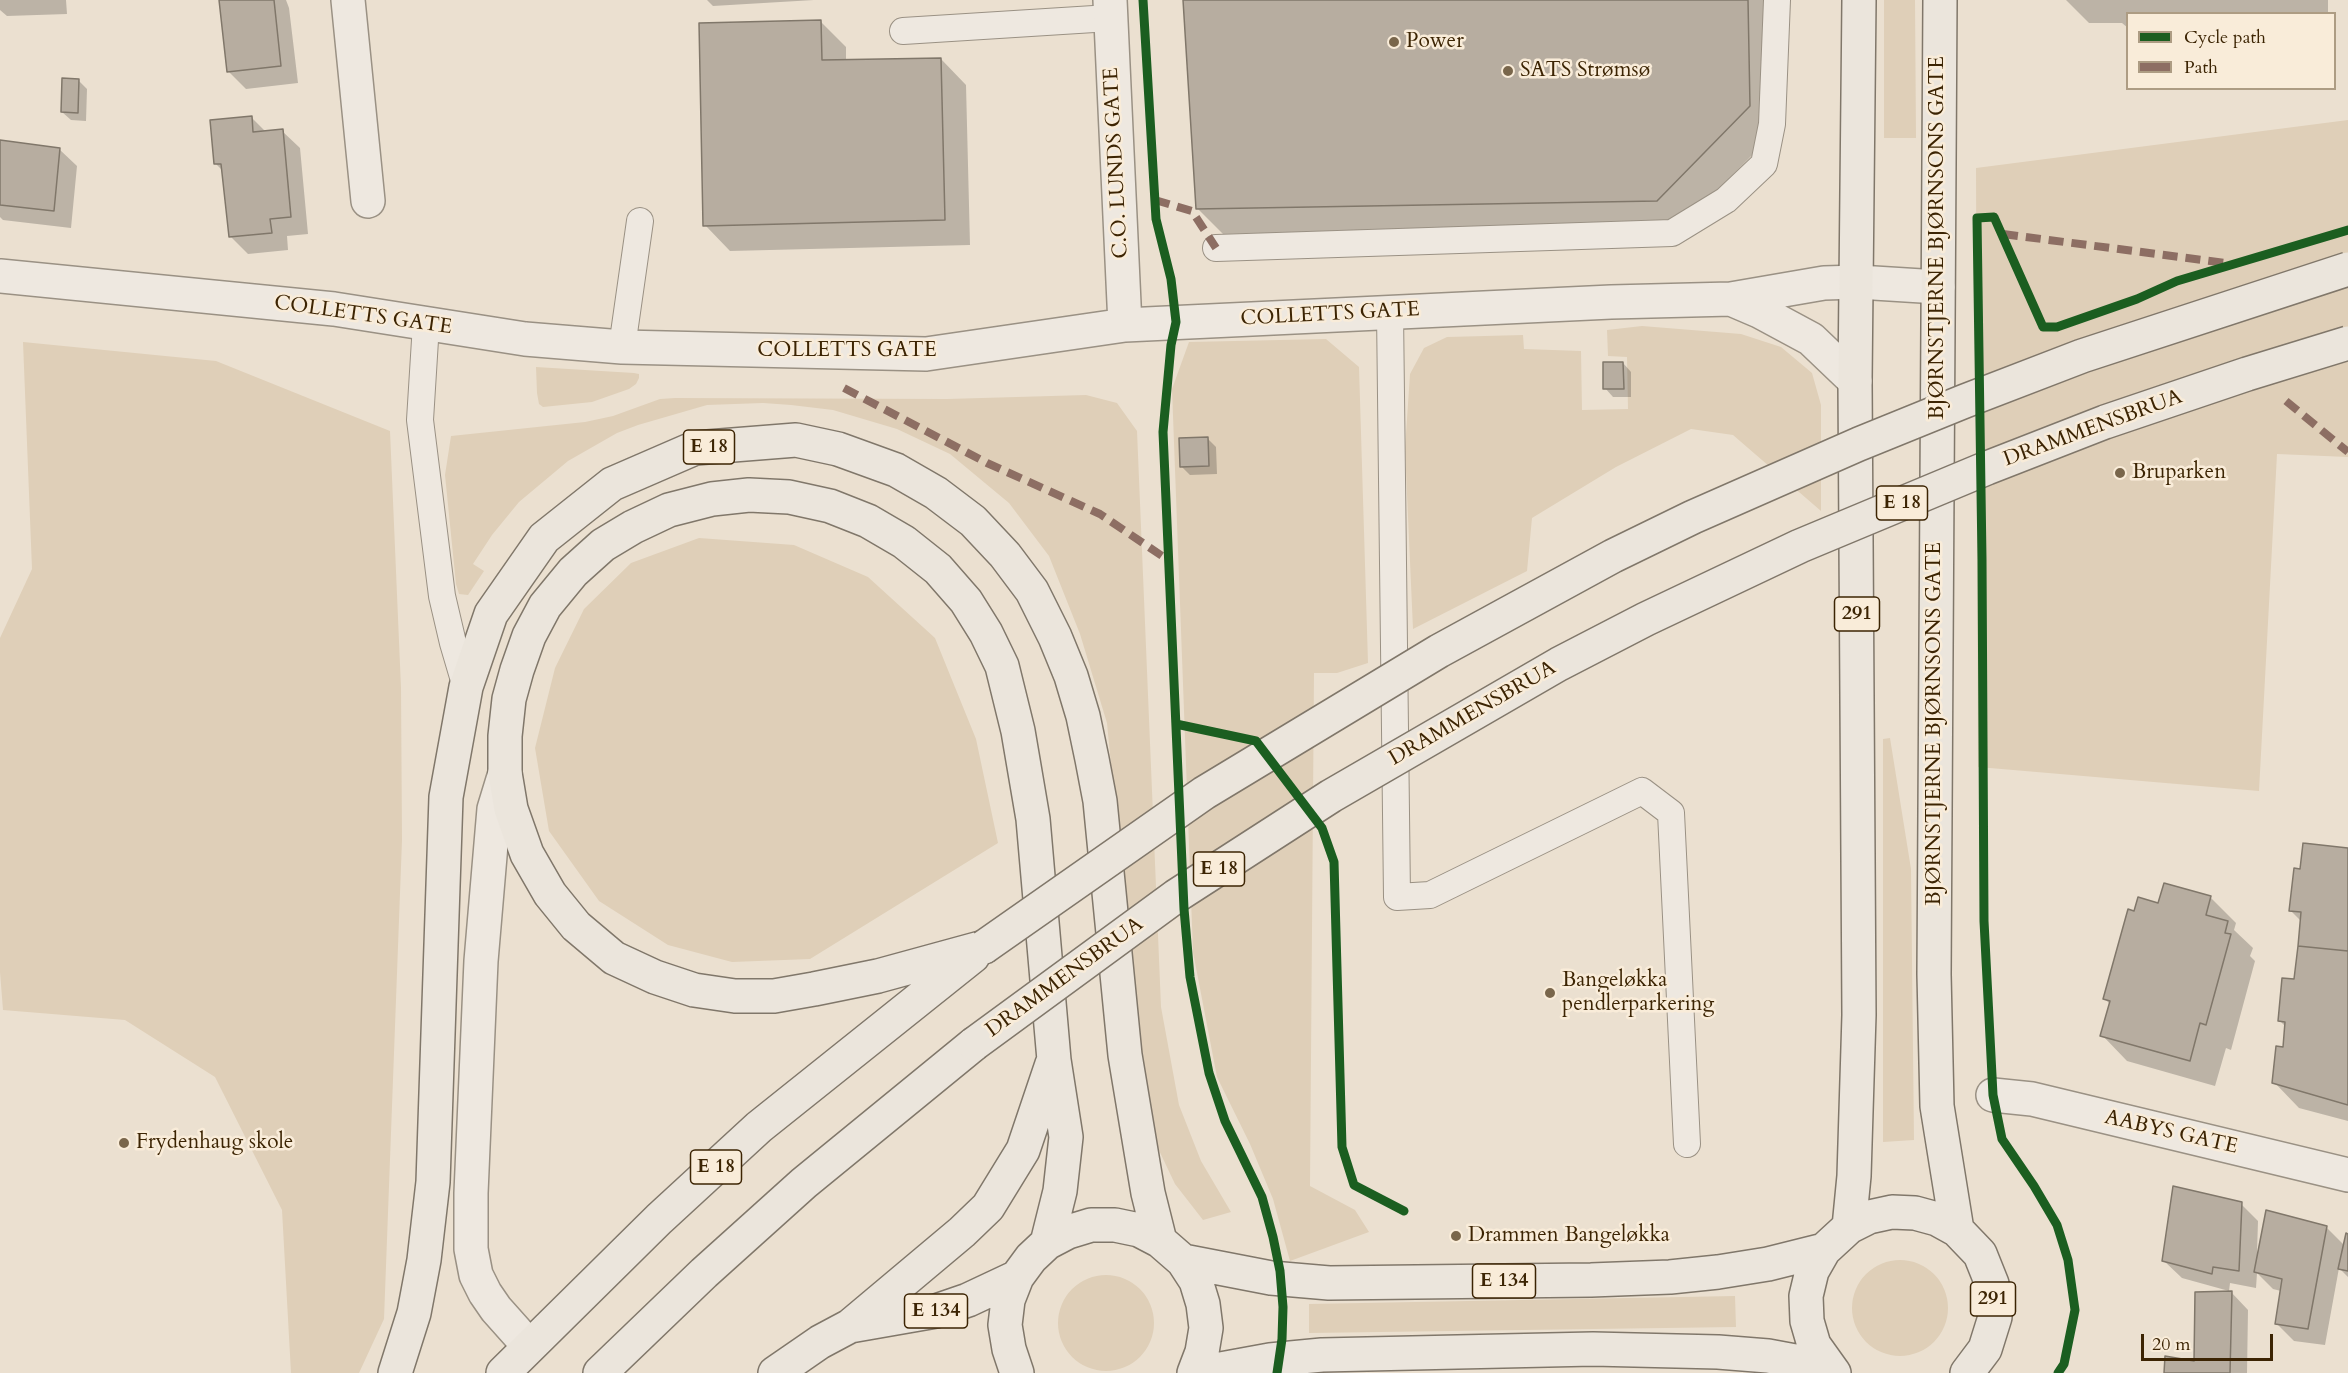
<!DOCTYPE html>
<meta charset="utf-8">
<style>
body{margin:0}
#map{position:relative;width:2348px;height:1373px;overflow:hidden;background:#ebe0d0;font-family:Cardo,serif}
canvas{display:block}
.legend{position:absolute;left:2126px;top:12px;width:210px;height:78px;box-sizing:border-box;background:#f9ecd9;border:2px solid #ad9c83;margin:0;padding:8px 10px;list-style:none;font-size:18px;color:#3c2403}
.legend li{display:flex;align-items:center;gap:12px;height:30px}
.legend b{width:30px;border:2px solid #ad9c83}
.scale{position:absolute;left:2141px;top:1334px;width:132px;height:27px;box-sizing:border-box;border:3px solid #3c2403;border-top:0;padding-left:8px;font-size:18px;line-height:21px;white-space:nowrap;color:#3c2403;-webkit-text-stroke:4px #f9ecd9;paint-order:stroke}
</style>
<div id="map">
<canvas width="2348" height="1373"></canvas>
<ul class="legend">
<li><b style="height:8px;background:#1b5e20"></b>Cycle path</li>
<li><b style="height:8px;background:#8d6e63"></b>Path</li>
</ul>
<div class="scale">20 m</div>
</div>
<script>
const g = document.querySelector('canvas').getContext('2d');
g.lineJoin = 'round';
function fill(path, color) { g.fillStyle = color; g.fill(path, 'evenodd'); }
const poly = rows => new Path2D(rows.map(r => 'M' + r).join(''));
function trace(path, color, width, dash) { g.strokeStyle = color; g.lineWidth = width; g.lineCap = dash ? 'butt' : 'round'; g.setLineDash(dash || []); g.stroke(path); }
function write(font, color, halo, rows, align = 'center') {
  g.font = font + ' Cardo,serif'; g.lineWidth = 5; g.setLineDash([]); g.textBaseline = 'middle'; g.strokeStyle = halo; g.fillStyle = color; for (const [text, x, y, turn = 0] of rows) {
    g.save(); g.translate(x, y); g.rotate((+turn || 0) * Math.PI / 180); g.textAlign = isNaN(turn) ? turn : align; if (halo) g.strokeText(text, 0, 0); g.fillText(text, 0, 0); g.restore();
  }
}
const green = poly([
 [1884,0,1915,0,1916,138,1884,138],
 [2348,120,2348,457,2277,454,2259,791,1978,767,1976,168],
 [1642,326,1741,334,1781,347,1812,373,1821,405,1821,511,1733,435,1691,429,1616,467,1532,518,1527,571,1413,629,1405,449,1410,374,1424,348,1447,337,1523,335,1524,349,1581,351,1582,410,1628,409,1627,357,1608,356,1607,330],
 [1326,339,1359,367,1368,663,1337,673,1314,673,1310,1186,1355,1210,1369,1232,1290,1261,1273,1199,1250,1144,1217,1077,1193,952,1172,389,1189,342],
 [23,342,216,361,390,431,401,688,402,840,384,1319,359,1373,291,1373,282,1210,215,1077,125,1020,3,1010,0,972,0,638,32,569],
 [536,367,634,373,639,374,639,378,636,384,629,389,592,402,543,407,539,404,537,393],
 [1086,395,1117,403,1137,431,1161,1007,1179,1105,1201,1161,1231,1212,1203,1220,1175,1184,1156,1144,1143,1098,1107,723,1080,634,1049,556,1009,503,950,454,897,429,833,410,791,405,763,403,707,405,638,425,617,433,568,461,519,502,492,535,473,564,484,571,468,595,459,594,456,584,445,475,451,436,585,422,613,416,660,399,675,398,947,399],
 [699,538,794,545,868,577,935,638,976,739,998,843,810,959,732,962,668,945,599,901,549,831,535,748,555,668,584,609,631,563],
 [1890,738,1911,869,1914,1140,1883,1142,1883,739],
 '1852 1308a48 48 0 1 1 96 0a48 48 0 1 1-96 0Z',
 '1058 1323a48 48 0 1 1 96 0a48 48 0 1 1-96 0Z',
 [1735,1296,1736,1327,1309,1333,1309,1304]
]);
const shadow = poly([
 [0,0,66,0,67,14,7,16,0,10],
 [220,0,286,0,289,8,298,83,246,89,228,71],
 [707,0,814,0,713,6],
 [1184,0,1772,0,1775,132,1682,226,1223,234,1198,209],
 [2066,0,2328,0,2328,14,2128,14,2128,28,2122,23,2089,23],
 [821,22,846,47,846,61,941,59,966,85,970,245,730,251,705,225],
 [78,80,87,89,86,121,71,120,62,112],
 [251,117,266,132,282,131,300,148,308,234,287,236,288,250,248,254,231,237,223,171,216,164],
 [0,142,59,149,77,166,71,228,3,220,0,217],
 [1623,363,1631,372,1631,397,1613,397,1605,388],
 [1208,439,1216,447,1217,474,1190,475,1181,466],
 [2348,850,2348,1121,2299,1108,2274,1082,2284,1048,2286,1027,2279,1020,2296,981,2302,922,2291,911,2302,870],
 [2210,897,2236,923,2234,930,2253,948,2250,956,2255,961,2231,1050,2226,1048,2215,1086,2127,1061,2102,1035,2110,1004,2105,999,2135,913,2159,905],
 [2241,1204,2258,1221,2257,1253,2326,1227,2345,1246,2348,1235,2348,1277,2339,1268,2325,1345,2294,1341,2276,1323,2281,1291,2273,1289,2257,1273,2256,1288,2230,1283,2229,1291,2182,1278,2164,1261],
 [2231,1292,2248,1310,2247,1373,2166,1373,2196,1363]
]);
const building = poly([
 [219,0,274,0,281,66,227,72,219,0],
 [1183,0,1748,0,1750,106,1657,201,1196,209,1183,0],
 [821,20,822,60,941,58,945,220,703,226,699,23,821,20],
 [62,78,79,79,78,113,61,112,62,78],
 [252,116,253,132,283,129,291,217,270,219,272,233,229,237,221,164,214,164,210,120,252,116],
 [0,140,60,148,54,211,0,205,0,140],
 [1603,362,1623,362,1624,389,1603,389,1603,362],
 [1208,437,1209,466,1180,467,1179,438,1208,437],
 [2303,843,2348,848,2348,951,2298,946,2301,912,2289,911,2294,868,2300,869,2303,843],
 [2164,883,2211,896,2206,915,2228,921,2225,933,2231,934,2206,1025,2200,1023,2190,1061,2100,1036,2110,1001,2103,999,2128,909,2134,911,2138,897,2158,903,2164,883],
 [2298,946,2348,951,2348,1105,2272,1083,2276,1046,2283,1047,2285,1022,2278,1021,2282,978,2294,979,2298,946],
 [2173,1186,2242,1202,2239,1271,2213,1267,2212,1274,2162,1261,2173,1186],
 [2266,1210,2327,1226,2308,1329,2275,1324,2282,1279,2254,1272,2266,1210],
 [2346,1233,2348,1234,2348,1271,2338,1269,2346,1233],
 [2232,1291,2230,1373,2164,1373,2165,1356,2194,1361,2195,1292,2232,1291]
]);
const lane = poly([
 [903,31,1110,18],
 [1216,248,1672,233,1726,200,1764,164,1772,124,1777,0],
 [1390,312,1397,897,1430,895,1642,791,1671,813,1687,1144],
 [426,324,420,420,442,596,453,643,466,687],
 [622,347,640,221]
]);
const street = poly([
 [348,0,368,201],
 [1110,0,1125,325],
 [0,276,334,309,525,339,622,347,926,354,1125,325,1611,302,1731,299,1824,283,1858,282,1938,287],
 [1731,299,1759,311,1811,339,1855,381],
 [505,773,494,809,481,961,471,1193,471,1249,476,1275,485,1293,496,1309,529,1346],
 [1993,1095,2032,1099,2348,1175]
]);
const highway = poly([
 [1940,0,1934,974,1937,1106,1957,1230],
 [984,947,878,976,814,989,774,996,735,996,694,990,655,977,614,958,576,926,550,894,527,854,511,809,505,773,505,736,509,699,517,670,529,636,545,606,573,572,603,545,633,527,669,510,712,499,749,495,789,497,830,506,868,521,904,542,938,569,966,601,986,633,1002,666,1018,731,1033,819,1054,1060,1066,1137,1060,1191,1047,1243],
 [1849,1227,1854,1176,1859,1015,1855,381,1859,0],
 [1183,1261,1271,1278,1329,1283,1591,1280,1670,1277,1718,1272,1768,1264,1824,1250],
 [850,1326,936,1311,968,1300,1017,1277],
 [395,1373,414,1313,424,1260,433,1182,446,797,466,687,491,614,544,538,612,484,695,448,796,440,838,449,896,470,936,493,973,521,1005,555,1032,591,1055,637,1071,676,1083,716,1092,759,1100,801,1125,1055,1148,1193,1160,1241],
 [503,1373,659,1219,759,1127,973,956],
 [600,1373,704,1273,804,1183,974,1044],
 [775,1373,820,1342,850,1326,962,1232,988,1207,1023,1150,1052,1064],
 [1017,1373,1009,1349,1005,1325,1008,1300,1017,1277,1031,1258,1047,1243,1068,1232,1091,1225,1115,1225,1139,1230,1160,1241,1183,1261,1196,1281,1203,1304,1206,1328,1202,1352,1194,1373],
 [1199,1373,1270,1360,1322,1355,1593,1349,1718,1352,1768,1356,1827,1367],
 [1834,1373,1814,1345,1807,1321,1806,1296,1812,1271,1824,1250,1849,1227,1869,1217,1892,1212,1915,1213,1937,1219,1957,1230,1980,1254,1992,1284,1995,1317,1985,1349,1967,1373]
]);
const highwayBridge = poly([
 [984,947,1204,793,1439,651,1613,556,1693,517,1859,444,1965,401,2082,356,2348,269],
 [974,1044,1176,896,1331,796,1559,664,1646,619,1800,546,1987,468,2105,422,2247,374,2348,343]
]);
const quiet = poly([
 [1155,200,1192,211,1216,248],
 [2003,234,2226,263],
 [844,388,987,463,1100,514,1168,560],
 [2286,401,2348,452]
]);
const cycleway = poly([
 [1143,0,1156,219,1171,279,1176,322,1171,345,1163,432,1184,909,1190,977,1209,1073,1225,1121,1262,1197,1273,1237,1280,1271,1283,1307,1282,1339,1277,1373],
 [1176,724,1256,741,1322,828,1334,862,1342,1147,1354,1185,1404,1211],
 [2058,1373,2064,1364,2075,1310,2068,1260,2057,1225,2034,1186,2002,1139,1993,1095,1984,921,1982,559,1977,218,1994,217,2043,327,2057,327,2137,299,2177,281,2348,230]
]);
const markers = [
 [1394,42,6,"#79664b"],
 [1508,71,6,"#79664b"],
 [2120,473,6,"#79664b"],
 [1550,993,6,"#79664b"],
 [124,1143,6,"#79664b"],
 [1456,1236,6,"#79664b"]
];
const shields = [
 [709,447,51],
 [1902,503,51],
 [1857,614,45],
 [1219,869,51],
 [716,1167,51],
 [1504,1281,63],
 [1993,1299,45],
 [936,1311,63]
];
const shieldNames = [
 ["E 18",709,447],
 ["E 18",1902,503],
 ["291",1857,614],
 ["E 18",1219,869],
 ["E 18",716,1167],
 ["E 134",1504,1281],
 ["291",1993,1299],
 ["E 134",936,1311]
];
const poiNames = [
 ["Power",1406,42],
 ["SATS Strømsø",1520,71],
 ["Bruparken",2132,473],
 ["Bangeløkka",1562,981],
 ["pendlerparkering",1562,1005],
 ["Frydenhaug skole",136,1143],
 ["Drammen Bangeløkka",1468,1236]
];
const streetNames = [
 ["C.O. LUNDS GATE",1117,163,-93],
 ["BJØRNSTJERNE BJØRNSONS GATE",1938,238,-90],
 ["COLLETTS GATE",1330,315,-3],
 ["COLLETTS GATE",363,316,8],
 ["COLLETTS GATE",847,351],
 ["DRAMMENSBRUA",2093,429,-20],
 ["DRAMMENSBRUA",1473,714,-30],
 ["BJØRNSTJERNE BJØRNSONS GATE",1935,724,-90],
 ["DRAMMENSBRUA",1065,978,-36],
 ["AABYS GATE",2171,1133,13]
];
fill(green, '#dfcfb8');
fill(shadow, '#0003');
fill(building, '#b7ada0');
trace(building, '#80776a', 1.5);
trace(lane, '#9a9184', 28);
trace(street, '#9a9184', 36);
trace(highway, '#80776a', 36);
trace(lane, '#eee8e0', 26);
trace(street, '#eee8e0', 33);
trace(highway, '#ebe5dc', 33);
trace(highwayBridge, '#80776a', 36, []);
trace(highwayBridge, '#ebe5dc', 33);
trace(quiet, '#8d6e63', 8, [15, 8]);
trace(cycleway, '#1b5e20', 9);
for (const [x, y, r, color] of markers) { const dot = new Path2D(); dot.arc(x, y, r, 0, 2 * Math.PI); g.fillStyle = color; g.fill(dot); trace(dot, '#f9ecd9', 2); }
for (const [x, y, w] of shields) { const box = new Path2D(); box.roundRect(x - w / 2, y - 17, w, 34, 4.5); g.fillStyle = '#f9ecd9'; g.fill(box); trace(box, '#3c2403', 1.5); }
write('bold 20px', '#3c2403', null, shieldNames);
write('21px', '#3c2403', '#f9ecd9', poiNames, 'left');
write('21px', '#3c2403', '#f9ecd9', streetNames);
</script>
